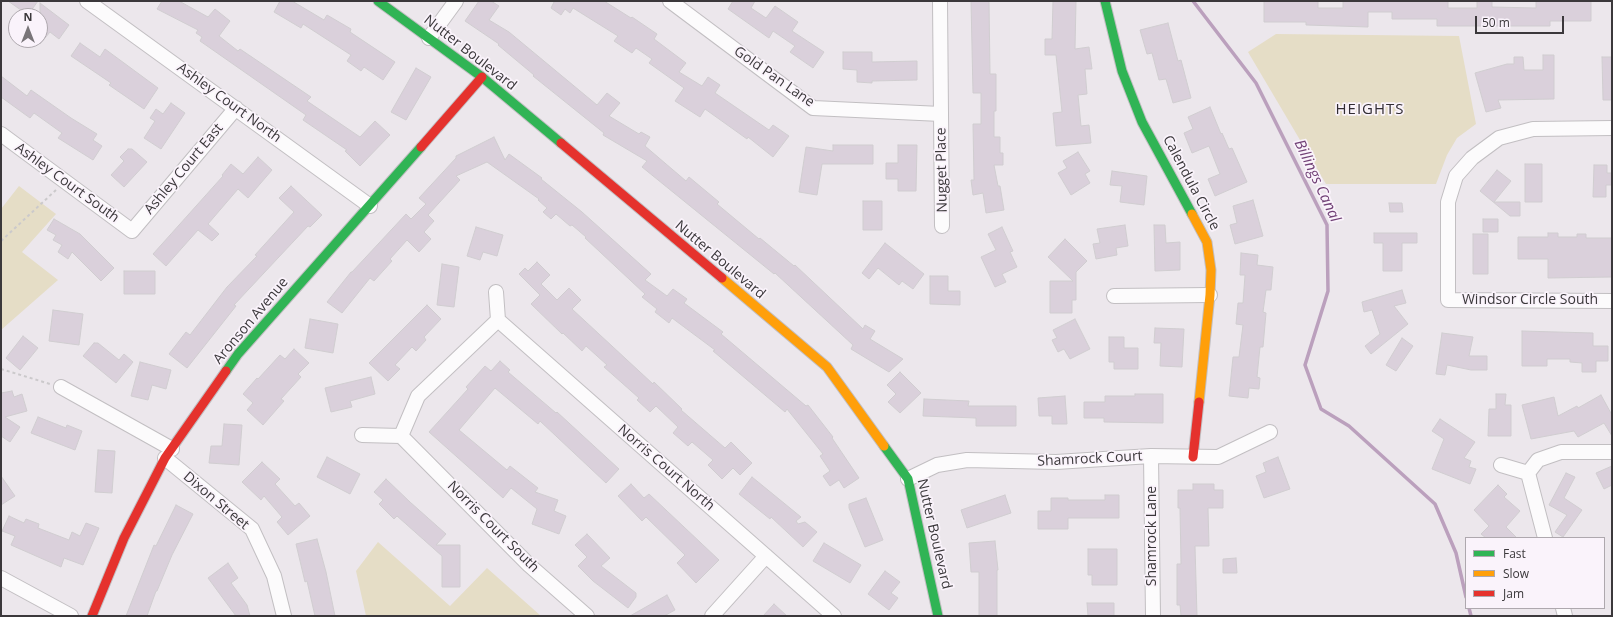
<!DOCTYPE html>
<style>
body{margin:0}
#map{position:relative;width:1613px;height:617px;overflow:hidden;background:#ece7ec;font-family:"Open Sans",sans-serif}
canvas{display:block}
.frame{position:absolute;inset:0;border:2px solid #3b383b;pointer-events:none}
.legend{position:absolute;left:1465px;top:537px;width:140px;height:72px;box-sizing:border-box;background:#faf3fb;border:1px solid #aea8ae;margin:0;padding:5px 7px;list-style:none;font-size:12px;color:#3b383b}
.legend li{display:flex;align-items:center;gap:8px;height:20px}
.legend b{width:20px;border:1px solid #aea8ae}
.north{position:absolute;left:8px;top:8px;width:40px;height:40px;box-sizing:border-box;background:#faf3fb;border:1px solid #aea8ae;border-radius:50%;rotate:0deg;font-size:11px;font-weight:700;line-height:16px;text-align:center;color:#3b383b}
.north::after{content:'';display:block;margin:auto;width:14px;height:18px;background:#797579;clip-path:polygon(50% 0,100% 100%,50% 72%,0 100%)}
.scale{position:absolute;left:1475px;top:16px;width:89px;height:18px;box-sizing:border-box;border:2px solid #3b383b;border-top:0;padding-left:5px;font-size:12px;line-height:14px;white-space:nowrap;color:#3b383b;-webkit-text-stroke:3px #faf3fb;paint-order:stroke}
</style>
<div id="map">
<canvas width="1613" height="617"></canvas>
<div class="frame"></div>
<ul class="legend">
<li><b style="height:5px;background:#30b455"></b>Fast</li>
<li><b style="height:5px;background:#ff9f0a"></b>Slow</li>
<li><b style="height:5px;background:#e5322d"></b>Jam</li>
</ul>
<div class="north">N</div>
<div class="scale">50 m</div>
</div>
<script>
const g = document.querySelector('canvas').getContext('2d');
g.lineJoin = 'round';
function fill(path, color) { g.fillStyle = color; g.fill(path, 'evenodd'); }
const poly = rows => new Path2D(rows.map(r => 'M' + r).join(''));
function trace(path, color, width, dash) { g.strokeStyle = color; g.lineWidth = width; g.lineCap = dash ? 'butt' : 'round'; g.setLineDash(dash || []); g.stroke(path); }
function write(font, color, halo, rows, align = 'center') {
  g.font = font + ' "Open Sans",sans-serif'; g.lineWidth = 3.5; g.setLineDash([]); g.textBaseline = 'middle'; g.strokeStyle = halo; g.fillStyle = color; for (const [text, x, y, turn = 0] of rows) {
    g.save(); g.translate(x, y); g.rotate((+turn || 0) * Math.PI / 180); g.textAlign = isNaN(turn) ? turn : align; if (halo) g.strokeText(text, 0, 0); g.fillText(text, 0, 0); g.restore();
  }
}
const green = poly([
 [1276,34,1459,36,1476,124,1457,138,1447,155,1436,184,1326,184,1248,52],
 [19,186,56,214,22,252,58,280,1,330,1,209],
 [378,542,450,606,487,568,541,616,366,616,356,571]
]);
const stream = poly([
 [1193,1,1256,83,1327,225,1328,291,1305,365,1321,409,1349,426,1435,504,1456,553,1466,597],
 [1469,608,1471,616]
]);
const building = poly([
 [8,1,38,1,28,15,8,1],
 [162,1,179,1,208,17,215,9,230,21,219,36,238,51,240,49,311,97,307,101,360,137,375,121,390,135,360,166,345,151,347,150,303,120,306,115,200,41,202,37,196,33,198,30,157,9,162,1],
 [280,1,292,1,324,20,327,15,351,29,350,32,395,62,383,80,364,67,361,71,347,61,351,55,303,24,301,28,274,12,280,1],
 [479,1,491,1,499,6,489,20,509,32,597,105,607,93,620,103,609,116,639,134,641,132,650,137,645,146,686,181,689,177,719,202,717,204,759,239,760,238,794,266,795,265,863,329,865,325,875,331,870,339,903,359,889,372,851,349,853,345,775,273,774,274,642,167,647,161,603,135,604,133,533,76,534,75,498,45,499,44,465,21,479,1],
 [553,1,604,1,631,18,632,17,657,34,654,39,686,63,679,72,702,86,708,77,720,85,715,93,769,130,773,125,789,136,773,157,748,137,747,139,705,109,700,117,675,101,684,88,649,63,652,59,636,48,632,53,614,41,618,36,573,8,570,13,565,9,561,15,551,8,554,2,553,1],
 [733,1,755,1,751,8,766,18,775,6,798,22,792,31,824,52,813,68,790,52,795,46,773,31,769,38,728,9,733,1],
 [971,1,989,1,990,74,996,74,996,111,994,111,994,137,1000,137,1000,153,1003,153,1003,165,994,165,998,186,1000,186,1004,210,986,213,983,193,973,195,971,180,974,180,973,124,981,124,981,93,973,93,971,1],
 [1053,1,1076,1,1075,49,1089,47,1092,69,1085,69,1087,94,1078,95,1081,126,1089,125,1091,143,1056,146,1053,113,1062,112,1056,55,1045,55,1045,39,1052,39,1053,1],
 [1264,1,1318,1,1318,8,1343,8,1343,1,1448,1,1448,8,1477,8,1477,1,1492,1,1492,7,1536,8,1536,1,1591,1,1591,21,1550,21,1550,26,1437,26,1437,19,1392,19,1392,12,1368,12,1368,27,1306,25,1306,22,1264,22,1264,1],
 [40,3,69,25,59,39,50,32,40,44,40,3],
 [1168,23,1178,61,1181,60,1191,98,1173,103,1166,79,1159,80,1152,53,1147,54,1140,30,1168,23],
 [80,43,100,57,105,49,158,88,144,109,109,85,111,83,71,56,80,43],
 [843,52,872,52,872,62,917,61,917,80,872,81,872,83,857,82,857,70,843,69,843,52],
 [1543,55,1554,55,1554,99,1498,100,1501,108,1486,112,1475,73,1507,64,1514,64,1514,57,1523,57,1524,70,1543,70,1543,55],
 [1602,57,1612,57,1612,100,1603,100,1602,57],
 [416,68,431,77,406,120,391,112,416,68],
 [1,76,27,96,31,90,71,118,97,134,93,140,102,146,93,160,58,138,62,133,34,113,30,118,1,97,1,76],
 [171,103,185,113,161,149,144,138,155,121,150,118,156,109,163,114,171,103],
 [1210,107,1221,134,1222,133,1229,149,1232,148,1247,182,1215,196,1208,179,1220,174,1209,146,1192,153,1184,133,1193,129,1188,117,1210,107],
 [494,137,505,160,509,154,542,178,541,179,582,212,651,274,645,280,667,296,673,289,687,299,684,303,723,332,721,334,806,406,808,405,833,437,832,438,859,478,844,488,839,480,830,486,823,476,830,471,820,456,823,454,787,409,785,412,713,351,715,350,672,318,669,323,655,312,657,309,642,297,645,294,585,238,586,237,572,225,570,226,556,214,551,219,543,212,547,208,538,200,539,199,487,162,456,176,460,180,428,215,434,221,424,232,431,239,419,252,407,240,390,259,392,261,374,281,370,278,342,313,327,302,351,272,352,272,406,214,411,219,426,204,419,198,456,158,456,156,494,137],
 [833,145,873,145,873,164,822,164,817,195,799,192,806,147,833,151,833,145],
 [898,145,917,145,916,191,898,191,898,179,886,179,886,163,898,163,898,145],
 [128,149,132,149,147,162,124,187,111,175,124,161,120,157,128,149],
 [1078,152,1090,171,1085,174,1090,183,1071,195,1058,173,1067,168,1063,161,1078,152],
 [258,157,272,170,248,198,238,189,208,224,219,234,212,241,198,230,166,266,153,254,223,176,222,175,231,164,243,174,258,157],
 [1525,164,1542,164,1542,202,1525,202,1525,164],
 [1594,165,1607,165,1607,173,1612,173,1612,185,1606,185,1606,197,1593,197,1594,165],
 [1497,170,1511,181,1494,202,1520,202,1520,216,1510,216,1480,191,1497,170],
 [1112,171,1147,176,1144,205,1120,202,1122,186,1110,185,1112,171],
 [291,186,322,215,310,227,308,226,234,305,236,306,187,368,169,354,186,332,190,335,227,287,257,256,255,255,294,212,279,198,291,186],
 [1253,200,1263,236,1235,244,1230,225,1237,223,1233,206,1253,200],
 [863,201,882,201,882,230,863,230,863,201],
 [1389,203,1402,203,1403,212,1390,212,1389,203],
 [54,219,80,234,114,268,101,281,72,252,68,259,58,252,62,245,53,240,56,235,47,230,54,219],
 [1483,219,1498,219,1498,232,1483,232,1483,219],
 [1125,225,1128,246,1116,248,1117,255,1096,259,1093,244,1100,243,1097,229,1125,225],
 [1154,225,1165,225,1166,243,1180,242,1180,270,1155,271,1154,225],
 [476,227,503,235,497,256,483,252,480,260,467,256,476,227],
 [1002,227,1013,251,1010,252,1017,267,1002,274,1006,282,995,287,981,257,996,250,988,234,1002,227],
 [1374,233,1417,233,1417,243,1402,243,1402,271,1383,271,1383,243,1374,243,1374,233],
 [1548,233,1558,233,1558,237,1577,237,1577,234,1586,234,1586,238,1612,238,1612,277,1548,278,1548,259,1518,259,1518,237,1548,237,1548,233],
 [1473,234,1488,234,1488,274,1473,274,1473,234],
 [1065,239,1087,261,1076,272,1076,300,1072,300,1072,313,1050,313,1050,281,1073,281,1048,257,1065,239],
 [885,243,924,274,913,289,902,281,899,285,878,268,869,279,862,273,885,243],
 [1241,253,1258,255,1257,265,1273,267,1271,290,1266,290,1263,312,1266,313,1263,347,1260,347,1257,377,1260,378,1259,389,1249,388,1248,398,1229,396,1233,357,1239,357,1243,325,1236,324,1238,303,1243,303,1245,275,1240,275,1241,253],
 [537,262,550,275,541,284,557,300,569,288,581,300,572,309,653,384,654,382,682,409,681,410,725,448,731,442,752,463,740,475,733,468,722,479,708,465,713,460,692,442,688,446,673,433,678,427,656,406,650,412,637,400,639,398,604,367,607,365,586,346,582,351,563,333,562,334,531,304,540,295,519,274,525,268,528,271,537,262],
 [442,264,459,267,454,307,437,305,442,264],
 [124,271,155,271,155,294,124,294,124,271],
 [930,276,948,276,948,291,960,291,960,305,930,304,930,276],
 [1402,290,1406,303,1394,306,1408,324,1371,354,1365,346,1380,334,1372,310,1364,312,1362,302,1402,290],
 [427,305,441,319,424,337,426,340,416,351,412,347,395,365,400,369,388,381,369,363,427,305],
 [53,310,83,314,79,345,49,341,53,310],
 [310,319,338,324,333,353,305,348,310,319],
 [1075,319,1090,349,1070,359,1064,349,1058,352,1052,340,1057,338,1053,330,1075,319],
 [1155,328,1184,329,1182,367,1160,366,1161,343,1154,343,1155,328],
 [1522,331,1593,333,1593,346,1608,346,1608,361,1596,361,1596,372,1582,372,1582,363,1570,362,1570,359,1547,359,1547,366,1522,366,1522,331],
 [1442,333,1473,337,1469,356,1487,356,1487,370,1471,370,1447,365,1445,375,1436,374,1442,333],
 [23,336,38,348,20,370,6,358,23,336],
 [1109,337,1124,337,1124,348,1138,348,1138,369,1114,369,1114,362,1109,362,1109,337],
 [1402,338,1413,346,1396,371,1386,365,1402,338],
 [94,343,98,343,119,360,124,354,133,362,116,383,83,356,94,343],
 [294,349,309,363,298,374,301,377,281,399,284,401,263,425,247,410,253,403,243,394,257,378,258,379,280,355,285,359,294,349],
 [500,361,510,370,508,372,556,413,557,412,619,469,606,483,540,421,538,424,495,388,459,430,507,470,510,466,538,488,535,492,558,500,554,511,566,516,559,534,532,524,537,509,511,488,503,498,429,432,468,389,466,387,485,366,491,371,500,361],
 [140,362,171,370,166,389,152,385,148,400,131,396,140,362],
 [900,372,921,393,900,413,888,402,896,394,887,385,900,372],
 [371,377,375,394,350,401,352,407,331,412,325,388,371,377],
 [12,391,14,397,22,394,27,411,5,417,20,427,10,442,1,436,1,393,12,391],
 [1135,394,1163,394,1163,423,1104,422,1104,418,1084,418,1084,402,1105,402,1105,396,1135,396,1135,394],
 [1496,394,1506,394,1505,405,1511,405,1511,436,1488,436,1489,409,1496,409,1496,394],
 [1601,395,1612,415,1612,436,1604,423,1578,437,1574,431,1531,439,1522,405,1554,397,1558,416,1577,406,1578,408,1601,395],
 [1065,396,1067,424,1052,424,1052,416,1039,416,1038,398,1065,396],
 [924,399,969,401,968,406,1016,406,1016,426,976,426,976,418,923,416,924,399],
 [38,417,66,428,67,425,82,431,75,450,31,433,38,417],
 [1440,419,1475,442,1464,458,1471,461,1469,467,1476,469,1470,484,1432,469,1444,439,1432,431,1440,419],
 [224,424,242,425,239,465,209,463,211,446,222,446,224,424],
 [98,450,115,451,112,493,95,492,98,450],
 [327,457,360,474,350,494,317,477,327,457],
 [1278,457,1290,489,1264,498,1256,476,1266,472,1263,463,1278,457],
 [262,462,280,479,275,484,295,506,299,503,310,516,288,535,277,522,282,517,264,496,261,500,242,482,262,462],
 [1612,466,1612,485,1604,489,1596,473,1612,466],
 [1566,473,1575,477,1564,498,1582,510,1563,537,1555,532,1567,515,1549,505,1566,473],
 [1,476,15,496,1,505,1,476],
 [752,477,801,517,796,521,798,524,805,522,817,532,803,547,771,517,770,519,739,494,752,477],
 [386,479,410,502,446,534,436,545,460,545,460,587,442,587,442,556,397,516,394,519,379,504,383,500,374,492,386,479],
 [631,484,644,498,649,494,719,560,696,583,677,563,685,555,646,517,642,521,618,496,631,484],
 [1193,484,1214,484,1214,490,1223,490,1223,508,1208,508,1209,546,1195,546,1197,616,1181,616,1180,605,1177,605,1177,564,1181,564,1180,508,1178,508,1178,490,1193,490,1193,484],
 [1498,485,1507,494,1504,497,1520,511,1506,527,1517,538,1486,538,1481,534,1489,526,1474,510,1498,485],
 [1005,495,1011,513,967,528,961,510,1005,495],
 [1105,495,1119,495,1119,518,1068,518,1068,529,1038,529,1038,511,1051,511,1051,498,1068,498,1068,500,1105,500,1105,495],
 [866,498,883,540,865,547,849,508,849,504,866,498],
 [176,505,193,514,172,555,157,591,156,591,147,616,126,616,154,545,156,546,176,505],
 [9,516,24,523,26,519,39,524,38,528,69,540,72,532,80,536,86,523,99,528,83,565,64,558,61,567,11,545,15,536,2,531,9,516],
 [587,534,610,558,601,566,636,593,636,597,628,608,593,581,578,566,587,557,575,545,587,534],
 [317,539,326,572,335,616,315,616,307,581,305,582,296,544,317,539],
 [995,541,998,570,997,570,997,616,979,616,979,572,971,572,969,543,995,541],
 [824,543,861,565,850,583,813,561,824,543],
 [1088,549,1117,549,1117,585,1092,585,1092,575,1088,575,1088,549],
 [1236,558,1237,573,1223,573,1223,559,1236,558],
 [228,563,238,578,231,583,247,605,250,616,236,616,208,578,228,563],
 [885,571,900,582,891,593,898,598,889,610,868,594,885,571],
 [667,595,675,610,664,616,630,616,667,595],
 [1087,603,1114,603,1114,616,1088,616,1087,603],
 [774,604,787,616,763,616,774,604]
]);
const path = poly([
 [1,241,56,190],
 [1,369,50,384]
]);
const street = poly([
 [87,1,370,206],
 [670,1,813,108,941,114],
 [940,1,942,226],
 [429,38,456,1],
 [1612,128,1533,129,1499,138,1472,158,1456,176,1448,202,1448,300,1612,301],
 [1,134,132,231,236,108],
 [496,292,498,320],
 [1114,296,1210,295],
 [498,320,834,616],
 [61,387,172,449],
 [362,435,401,436],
 [401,436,529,565,587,616],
 [401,436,418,396,498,320],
 [1151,456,1153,616],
 [165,458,252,529,274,576,284,616],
 [1501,465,1528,473],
 [1528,473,1538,460,1561,452,1612,452],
 [1528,473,1545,538],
 [908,479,937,465,967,460,1056,462,1151,456,1218,457,1270,432],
 [1,578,71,616],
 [1563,608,1565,616],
 [712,616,766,556]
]);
const fast = poly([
 [378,1,482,77,561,143],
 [1105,1,1122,71,1142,122,1192,214],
 [226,371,238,354,421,147],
 [884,446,908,479,938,616]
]);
const slow = poly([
 [1192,214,1207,242,1211,270,1210,295,1199,402],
 [722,278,827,367,884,446]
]);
const jam = poly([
 [561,143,722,278],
 [421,147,482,77],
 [1193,457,1199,402],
 [92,616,124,538,165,458,226,371]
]);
const streetNames = [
 ["Nutter Boulevard",470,53,38],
 ["Gold Pan Lane",774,77,35],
 ["Ashley Court North",229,103,36],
 ["Ashley Court East",184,169,-50],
 ["Nugget Place",942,170,-91],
 ["Ashley Court South",67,183,36],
 ["Calendula Circle",1191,183,62],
 ["Nutter Boulevard",720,260,40],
 ["Windsor Circle South",1530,300],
 ["Aronson Avenue",251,321,-50],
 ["Shamrock Court",1090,459,-3],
 ["Norris Court North",666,468,41],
 ["Dixon Street",216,501,40],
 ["Norris Court South",493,527,45],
 ["Nutter Boulevard",934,534,77],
 ["Shamrock Lane",1152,536,-90]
];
const neighbourhoodNames = [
 ["HEIGHTS",1370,110]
];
const waterNames = [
 ["Billings Canal",1317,181,65]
];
fill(green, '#e5ddc6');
trace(stream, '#bba0bd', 3.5);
fill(building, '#dad0db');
trace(building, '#d0cdd0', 1);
trace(street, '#c2bfc2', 16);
trace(fast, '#c2bfc2', 11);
trace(slow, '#c2bfc2', 11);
trace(jam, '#c2bfc2', 11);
trace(path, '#cbc9cb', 2, [3, 3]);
trace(street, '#fcfbfc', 14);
trace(fast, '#30b455', 9);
trace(slow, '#ff9f0a', 9);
trace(jam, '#e5322d', 9);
write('14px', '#3b383b', '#faf3fb', streetNames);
g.letterSpacing = '1px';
write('15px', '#312c32', '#faf3fb', neighbourhoodNames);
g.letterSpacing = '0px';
write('italic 15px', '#714176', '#faf3fb', waterNames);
</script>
